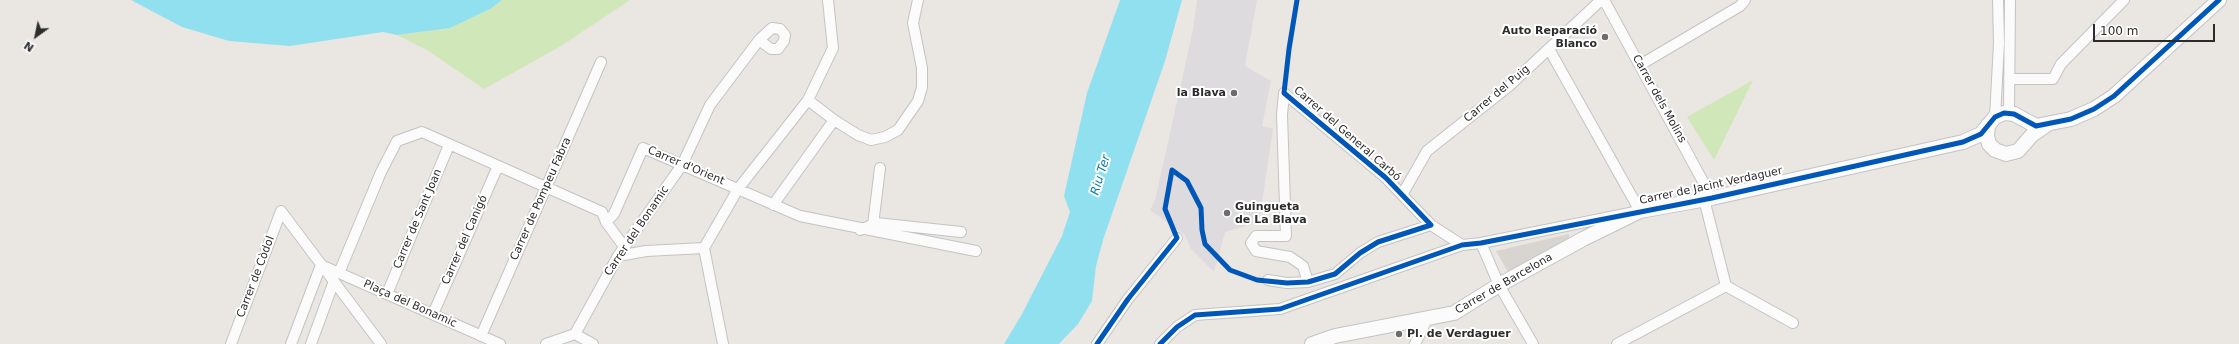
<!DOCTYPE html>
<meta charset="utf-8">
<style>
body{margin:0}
#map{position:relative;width:2239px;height:344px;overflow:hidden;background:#eae6e2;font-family:"DejaVu Sans",sans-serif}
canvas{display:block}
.north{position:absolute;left:16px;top:16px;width:40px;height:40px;-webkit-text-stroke:3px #fff;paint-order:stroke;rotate:213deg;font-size:11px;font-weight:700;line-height:16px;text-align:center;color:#2c2c2c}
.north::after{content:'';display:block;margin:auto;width:14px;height:18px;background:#2c2c2c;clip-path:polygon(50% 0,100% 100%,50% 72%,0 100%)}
.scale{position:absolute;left:2093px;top:24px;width:122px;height:18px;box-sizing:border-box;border:2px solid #2c2c2c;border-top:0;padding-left:5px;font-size:12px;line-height:14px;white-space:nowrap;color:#2c2c2c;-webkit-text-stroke:3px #fff;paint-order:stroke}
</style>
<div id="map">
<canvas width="2239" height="344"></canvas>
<div class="north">N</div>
<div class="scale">100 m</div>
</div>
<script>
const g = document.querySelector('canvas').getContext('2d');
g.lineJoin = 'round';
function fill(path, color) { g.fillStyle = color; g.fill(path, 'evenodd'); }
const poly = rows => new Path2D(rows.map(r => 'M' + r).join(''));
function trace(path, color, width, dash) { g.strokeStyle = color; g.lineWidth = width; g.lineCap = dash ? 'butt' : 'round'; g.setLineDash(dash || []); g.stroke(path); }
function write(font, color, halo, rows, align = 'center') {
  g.font = font + ' "DejaVu Sans",sans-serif'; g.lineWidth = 4; g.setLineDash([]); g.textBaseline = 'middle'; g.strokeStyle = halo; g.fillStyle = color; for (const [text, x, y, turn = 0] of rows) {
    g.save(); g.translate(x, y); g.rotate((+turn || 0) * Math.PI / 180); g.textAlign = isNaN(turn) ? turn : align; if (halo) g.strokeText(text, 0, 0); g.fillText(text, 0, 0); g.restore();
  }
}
const industrial = poly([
 [1197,0,1257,0,1245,66,1271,81,1262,126,1273,129,1259,222,1225,232,1214,272,1191,249,1185,235,1150,210,1155,200,1193,30]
]);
const green = poly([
 [502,0,630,0,561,46,484,89,427,50,397,35,450,28,490,9],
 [1753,80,1714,160,1687,117]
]);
const plaza = poly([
 [1569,234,1569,239,1508,272,1496,251]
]);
const water = poly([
 [131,0,502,0,490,9,450,28,397,35,383,32,290,46,229,41,182,27],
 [1120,0,1182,0,1165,61,1103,240,1096,266,1092,301,1078,324,1059,344,1004,344,1022,314,1062,236,1070,212,1064,196,1087,93]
]);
const street = poly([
 [1604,0,1712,198],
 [1640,65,1740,6,1745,0],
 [2009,79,2053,79,2061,64,2124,0],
 [1284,93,1282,115,1286,236,1256,236,1251,243,1256,251,1290,257,1303,266,1308,282],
 [1284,93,1386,178,1431,225,1462,245],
 [808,100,834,120,858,135,871,140,885,137,898,130,918,101,922,87,922,68,913,23,918,0],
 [2009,113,2010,0],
 [1995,117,1999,43,1998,0],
 [1402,195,1427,151,1509,86,1601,0],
 [773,205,834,120],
 [281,211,381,344],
 [606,222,614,214,643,148,800,216,976,251],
 [873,225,880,168],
 [860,230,876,223,961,232],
 [1481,243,1499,285,1533,344],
 [618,256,646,251,704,248],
 [339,273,381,172,397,141,422,132,602,212,606,222,625,248],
 [1268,280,1287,283,1308,282,1335,274,1360,253,1378,242,1431,225],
 [1726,286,1793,323],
 [387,294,449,145],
 [433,314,498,166],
 [575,334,593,344],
 [481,336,601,62],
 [231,344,281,211],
 [291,344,321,265,500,344],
 [311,344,334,281],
 [546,344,575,334,618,256,682,165,710,105,759,40,771,49,778,49,784,41,785,35,780,29,772,28,759,40],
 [723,344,704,248,738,189,808,100,833,48,828,0],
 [1097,344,1128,299,1177,238],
 [1160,344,1177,327,1195,315,1280,309,1462,245,1481,243,1640,211,1549,49],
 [1415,344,1427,319],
 [1617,344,1726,286,1704,199]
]);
const secondary = poly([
 [1988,125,1987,136,1989,144,1995,150,2006,154,2018,151,2032,135,2048,124],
 [1312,344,1335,336,1454,313,1499,285,1583,239,1640,211,1712,198,1963,142,1981,134,1995,117,2004,113,2014,114,2036,126,2071,119,2094,109,2114,96,2219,0]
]);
const cycleway = poly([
 [1097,344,1128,299,1177,238,1165,209,1172,170,1187,181,1201,208,1202,230,1205,244,1230,270,1257,280,1287,283,1308,282,1335,274,1360,253,1378,242,1431,225,1386,178,1284,93,1289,49,1297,0],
 [1160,344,1177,327,1195,315,1280,309,1462,245,1481,243,1712,198,1963,142,1981,134,1995,117,2004,113,2014,114,2036,126,2071,119,2094,109,2114,96,2219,0]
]);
const markers = [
 [1605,37,4,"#6e6d6c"],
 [1234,93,4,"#6e6d6c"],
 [1227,213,4,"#6e6d6c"],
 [1399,334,4,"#6e6d6c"]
];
const poiNames = [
 ["Auto Reparació",1597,31],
 ["Blanco",1597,44],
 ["la Blava",1226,93],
 ["Guingueta",1235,207,"left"],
 ["de La Blava",1235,220,"left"],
 ["Pl. de Verdaguer",1407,334,"left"]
];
const streetNames = [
 ["Carrer del Puig",1497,94,-40],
 ["Carrer dels Molins",1659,99,61],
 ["Carrer del General Carbó",1347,134,41],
 ["Carrer d'Orient",686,166,23],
 ["Carrer de Jacint Verdaguer",1711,186,-12],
 ["Carrer de Pompeu Fabra",541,199,-66],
 ["Carrer de Sant Joan",418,219,-67],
 ["Carrer del Bonamic",637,231,-56],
 ["Carrer del Canigó",465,240,-66],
 ["Carrer de Còdol",256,277,-69],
 ["Carrer de Barcelona",1504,284,-30],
 ["Plaça del Bonamic",410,304,24]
];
const waterNames = [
 ["Riu Ter",1101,175,-73]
];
fill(industrial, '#dddbde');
fill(green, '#d0e7b9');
fill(plaza, '#d8d4d0');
fill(water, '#91e0f0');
trace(street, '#c4c3c3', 12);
trace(secondary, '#c4c3c3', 16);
trace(street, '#fcfbfb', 10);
trace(secondary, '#fcfbfb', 14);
trace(cycleway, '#0057b8', 5);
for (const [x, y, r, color] of markers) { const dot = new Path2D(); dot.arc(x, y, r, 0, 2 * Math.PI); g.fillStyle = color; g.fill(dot); trace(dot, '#fff', 1.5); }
write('bold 11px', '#2c2c2c', '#fff', poiNames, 'right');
write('11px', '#2c2c2c', '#fff', streetNames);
write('italic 12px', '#057da7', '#fff', waterNames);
</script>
